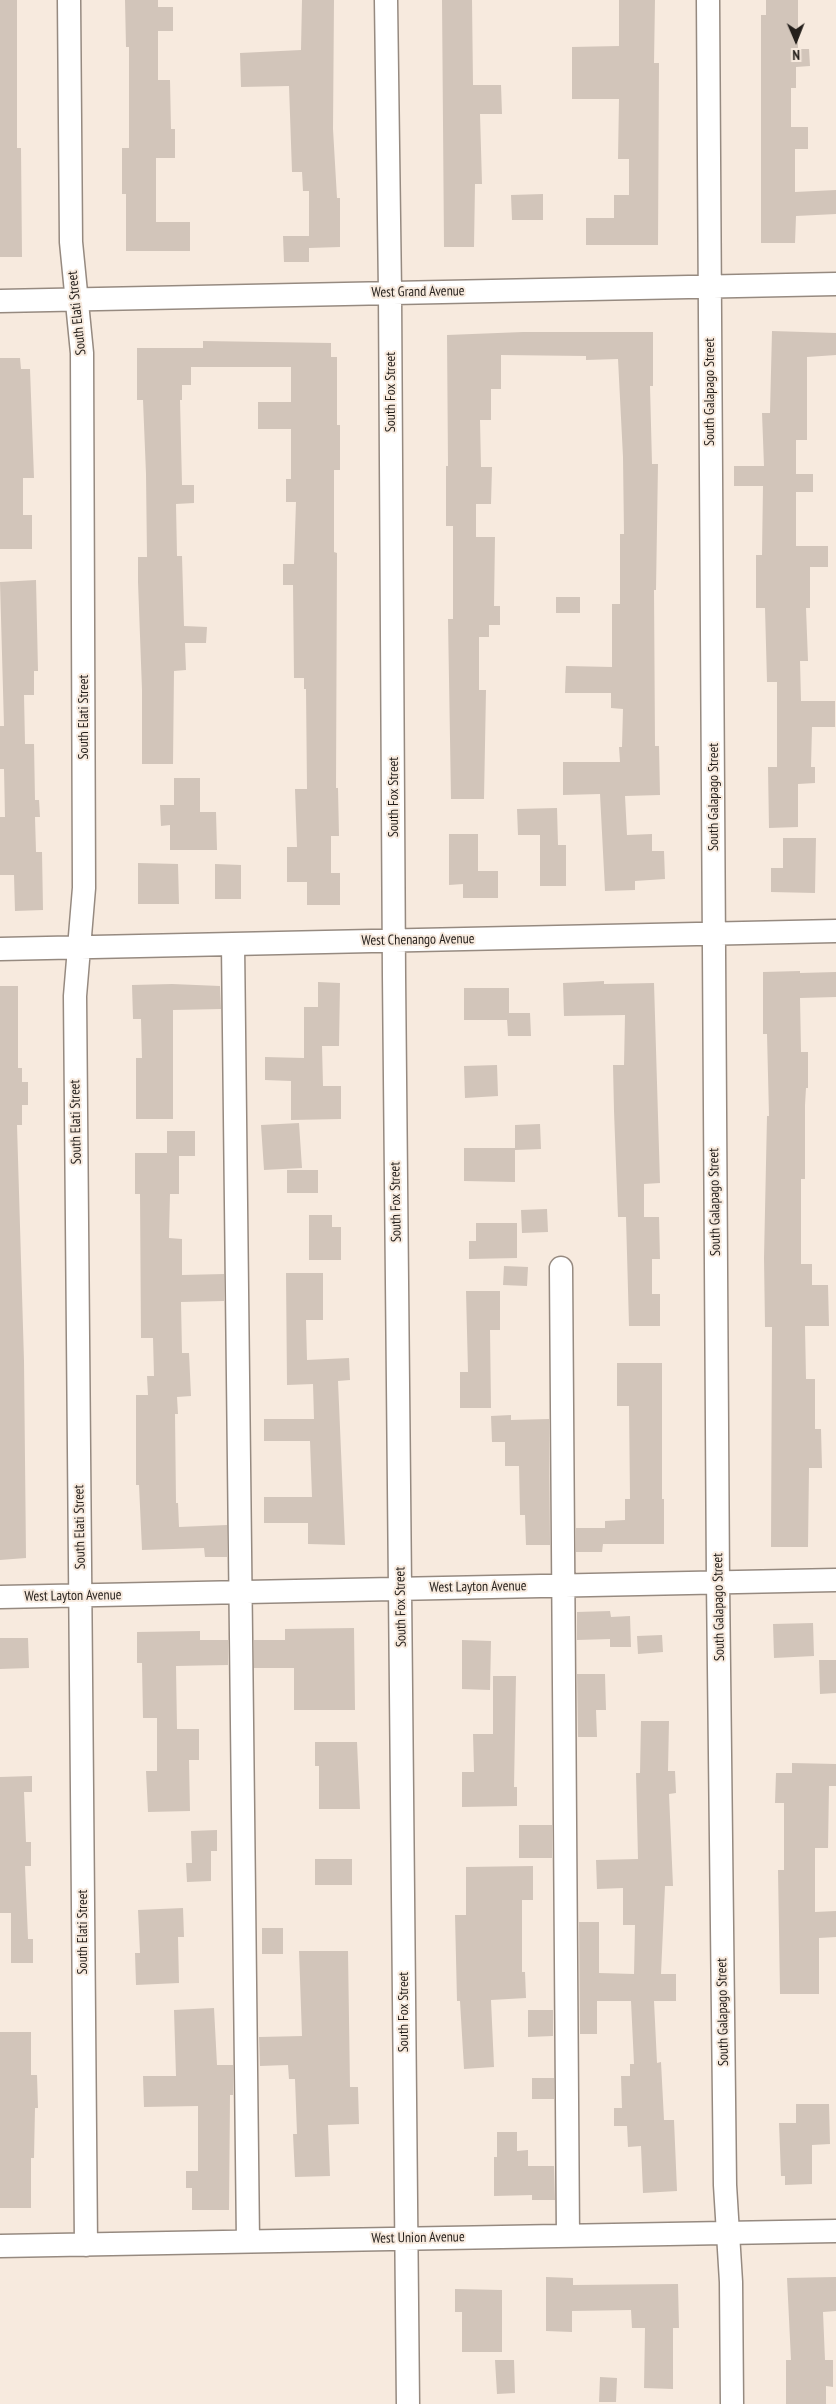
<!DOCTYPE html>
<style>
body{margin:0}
#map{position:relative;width:836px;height:2404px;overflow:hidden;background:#f7eade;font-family:"PT Sans Narrow",sans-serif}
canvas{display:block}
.north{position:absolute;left:771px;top:15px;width:50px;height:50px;-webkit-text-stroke:4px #f7eade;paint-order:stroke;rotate:179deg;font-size:14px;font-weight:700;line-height:20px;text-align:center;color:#241f1b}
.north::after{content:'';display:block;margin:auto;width:18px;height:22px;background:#241f1b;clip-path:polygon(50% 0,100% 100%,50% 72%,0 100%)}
</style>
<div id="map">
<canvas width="836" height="2404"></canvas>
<div class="north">N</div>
</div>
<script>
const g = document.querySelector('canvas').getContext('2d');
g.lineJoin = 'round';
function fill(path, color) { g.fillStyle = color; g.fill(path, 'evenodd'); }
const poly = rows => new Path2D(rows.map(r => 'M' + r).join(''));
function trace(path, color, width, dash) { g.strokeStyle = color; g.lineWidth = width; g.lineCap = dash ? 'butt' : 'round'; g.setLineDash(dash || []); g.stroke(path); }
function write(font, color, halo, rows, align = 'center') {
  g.font = font + ' "PT Sans Narrow",sans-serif'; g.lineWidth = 4; g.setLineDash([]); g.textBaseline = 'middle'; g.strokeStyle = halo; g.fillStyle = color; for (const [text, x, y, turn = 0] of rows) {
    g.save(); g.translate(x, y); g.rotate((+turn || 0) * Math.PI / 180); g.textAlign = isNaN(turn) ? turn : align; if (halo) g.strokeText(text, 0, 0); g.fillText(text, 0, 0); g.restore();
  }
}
const building = poly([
 [0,0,17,0,17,148,21,148,22,257,0,257],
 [125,0,158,0,158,7,173,7,173,31,158,31,158,80,170,80,171,129,175,129,175,158,156,158,156,222,190,222,190,251,126,251,126,194,122,194,122,148,129,148,129,47,126,47],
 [302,0,334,0,333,129,337,198,340,198,340,247,309,248,309,191,303,191,302,172,292,172,289,86,241,87,240,53,301,50],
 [442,0,472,0,473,85,501,85,502,114,480,114,482,184,475,184,474,247,444,247],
 [619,0,655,0,654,63,659,63,658,245,586,245,586,218,614,218,614,195,629,195,629,159,618,159,619,99,572,99,572,47,619,46],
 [766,0,798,0,798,49,809,49,810,66,796,67,796,88,791,88,791,127,808,127,808,149,795,149,795,192,836,190,836,214,796,216,795,243,761,243,761,15,766,15],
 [543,194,543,220,512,220,511,195],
 [283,236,309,236,309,262,284,262],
 [772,331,836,333,836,355,807,357,807,440,796,440,796,474,813,474,813,492,796,492,796,546,828,546,828,567,810,567,810,608,806,608,808,661,800,661,801,701,835,701,835,727,812,727,811,767,815,767,815,783,798,784,798,827,769,828,768,767,777,767,777,682,767,682,765,608,756,608,756,555,762,555,763,486,734,486,734,466,764,466,762,413,770,413],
 [523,332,653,332,653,386,650,386,652,464,658,464,656,590,654,590,655,746,659,746,660,795,625,796,627,835,652,834,652,851,664,851,665,879,635,881,635,890,605,891,600,794,563,795,563,762,620,762,619,747,622,747,623,709,611,708,611,693,565,693,566,666,612,667,612,604,620,604,620,534,624,534,623,457,618,359,586,360,586,356,501,355,501,389,491,389,491,420,480,420,481,467,492,467,491,504,476,504,476,537,495,537,494,606,500,606,500,625,489,625,489,637,479,637,479,690,486,690,484,799,451,799,448,619,453,619,453,526,446,526,446,466,448,466,447,335],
 [203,341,331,343,331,357,337,357,337,425,340,425,340,470,334,470,334,552,337,553,336,788,338,788,339,836,331,836,331,873,340,873,340,905,307,905,307,882,287,882,287,847,297,847,295,789,307,789,306,689,304,689,304,678,294,678,293,585,283,585,283,564,294,564,296,502,286,502,286,479,291,479,291,429,258,429,258,402,291,402,291,367,191,367,191,385,182,385,182,400,180,400,182,485,194,485,194,503,176,504,177,556,182,556,184,626,207,627,206,643,185,643,186,670,174,671,173,764,142,764,142,690,138,582,138,557,147,557,146,474,143,400,137,400,137,348,203,348],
 [0,358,20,358,21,369,30,369,34,478,23,478,23,515,32,515,32,549,0,549],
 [36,580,38,671,34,671,34,695,24,695,25,744,34,744,35,800,39,800,40,817,35,817,36,852,42,852,43,910,15,911,14,875,0,875,0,817,5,817,4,769,0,769,0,726,4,726,0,582],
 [556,597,580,597,580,613,556,613],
 [174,778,200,778,200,812,216,812,217,850,170,850,170,825,161,826,160,805,174,805],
 [557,808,558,845,566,845,566,886,540,886,540,835,518,835,517,809],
 [449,834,478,834,478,871,498,871,498,898,463,898,463,884,449,885],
 [783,838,816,838,815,893,771,892,771,868,783,868],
 [138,863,178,864,179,904,138,904],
 [215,864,241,865,241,899,215,899],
 [800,971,800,973,836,972,836,997,800,998,801,1052,808,1052,808,1088,806,1088,805,1105,805,1179,801,1179,801,1264,812,1264,812,1285,828,1285,829,1326,805,1326,806,1379,815,1379,815,1429,821,1429,822,1468,809,1468,808,1547,771,1547,772,1327,765,1327,764,1258,767,1116,769,1116,767,1034,763,1034,763,972],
 [604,981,604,984,654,983,660,1183,644,1184,644,1217,659,1217,660,1259,652,1259,652,1294,660,1294,660,1326,629,1326,626,1217,618,1217,614,1111,613,1065,624,1065,625,1015,564,1016,563,983],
 [318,982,340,983,339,1046,322,1046,323,1086,341,1086,341,1119,291,1120,291,1081,265,1080,265,1057,304,1058,304,1007,318,1007],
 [172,984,220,986,221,1009,173,1010,173,1119,136,1119,136,1058,142,1058,141,1019,133,1019,132,985],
 [0,986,18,986,18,1068,22,1068,22,1082,28,1082,28,1105,22,1105,22,1125,17,1125,24,1361,26,1558,0,1560],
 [464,988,509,988,509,1013,530,1013,531,1036,508,1036,507,1020,464,1020],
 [497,1065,498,1096,465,1098,464,1066],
 [299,1123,302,1168,264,1170,261,1125],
 [540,1124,541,1149,515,1150,515,1125],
 [167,1131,195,1131,195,1156,179,1156,179,1194,170,1194,169,1238,182,1239,182,1275,224,1274,224,1301,181,1302,182,1353,189,1353,191,1396,177,1397,178,1414,175,1414,176,1503,178,1503,179,1527,227,1525,227,1557,205,1557,204,1548,142,1550,139,1485,136,1485,136,1395,148,1395,147,1376,154,1376,153,1338,141,1338,140,1194,135,1194,135,1153,167,1153],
 [464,1148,515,1148,515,1182,464,1181],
 [287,1170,318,1170,318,1193,287,1193],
 [547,1209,548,1232,522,1233,521,1210],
 [309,1215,332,1215,332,1227,341,1227,341,1260,309,1260],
 [476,1223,517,1223,517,1258,469,1259,469,1241,476,1241],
 [504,1266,528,1267,527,1286,503,1285],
 [286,1273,323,1273,323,1320,306,1320,307,1360,349,1358,350,1380,338,1381,345,1545,308,1544,308,1523,264,1523,264,1497,312,1497,310,1441,264,1441,264,1419,314,1419,313,1384,287,1385],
 [466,1291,500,1291,500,1330,490,1330,491,1408,460,1408,460,1372,468,1372],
 [617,1363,662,1363,662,1499,664,1499,664,1544,603,1544,602,1552,576,1552,576,1528,605,1528,605,1521,625,1520,625,1499,630,1499,629,1406,617,1406],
 [511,1415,511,1420,549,1419,550,1545,526,1545,525,1515,520,1515,519,1466,505,1466,505,1442,492,1442,491,1416],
 [610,1611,611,1617,630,1616,631,1647,610,1647,610,1639,577,1640,577,1612],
 [813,1623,814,1656,774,1658,773,1624],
 [354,1628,355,1710,294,1710,294,1668,254,1668,254,1640,285,1640,285,1629],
 [200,1631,200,1640,228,1640,228,1665,176,1666,177,1729,199,1729,199,1760,189,1760,190,1811,148,1812,146,1771,157,1771,157,1718,143,1718,142,1663,137,1663,137,1632],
 [662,1635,663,1652,638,1654,637,1636],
 [0,1638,28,1638,29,1668,0,1669],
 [462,1640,491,1641,490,1690,462,1689],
 [819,1660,836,1660,836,1693,820,1694],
 [577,1674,605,1674,606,1710,596,1710,597,1737,578,1737],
 [493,1676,516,1676,514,1787,517,1787,517,1806,462,1807,462,1772,474,1772,473,1734,493,1734],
 [641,1721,669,1721,668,1771,675,1771,676,1793,669,1794,673,1886,665,1886,661,1974,676,1974,676,2001,654,2001,657,2063,661,2062,664,2120,674,2120,677,2191,643,2193,641,2146,628,2147,627,2126,614,2126,614,2108,622,2108,621,2076,630,2076,630,2064,634,2064,631,2001,597,2001,597,2034,580,2034,579,1922,599,1922,599,1973,634,1974,635,1925,623,1925,623,1888,597,1889,596,1860,638,1859,636,1773,640,1773],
 [315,1742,357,1742,360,1809,319,1809,319,1766,315,1766],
 [792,1763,836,1764,836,1786,829,1786,828,1848,815,1848,815,1912,836,1911,836,1937,819,1938,819,1994,780,1994,778,1870,784,1870,784,1803,775,1803,776,1773,792,1773],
 [32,1776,32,1792,24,1792,26,1842,31,1842,31,1866,25,1866,28,1939,33,1939,33,1963,11,1963,11,1913,0,1913,0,1777],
 [519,1825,552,1825,552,1858,519,1858],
 [217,1830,217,1851,211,1851,211,1881,187,1882,186,1863,192,1863,191,1831],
 [315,1859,352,1859,352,1885,315,1885],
 [533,1866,533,1900,522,1900,522,1972,525,1972,526,1998,491,2000,494,2067,464,2069,460,2001,457,2001,455,1915,466,1915,466,1867],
 [183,1908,184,1937,178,1937,179,1983,136,1985,135,1953,140,1953,138,1910],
 [262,1928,283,1928,283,1954,262,1954],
 [299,1951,348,1951,350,2087,358,2087,359,2124,328,2125,330,2176,295,2177,293,2134,297,2134,295,2079,289,2079,288,2065,260,2066,259,2037,302,2036],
 [214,2008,217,2065,233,2065,233,2095,230,2095,229,2210,192,2210,192,2188,186,2188,186,2171,198,2171,198,2106,144,2107,143,2076,176,2076,174,2010],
 [528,2010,553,2010,553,2036,528,2037],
 [0,2032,31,2032,31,2075,37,2075,38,2108,35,2108,34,2158,31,2158,31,2208,0,2208],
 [532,2078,554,2078,554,2099,532,2099],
 [796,2104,829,2104,830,2144,812,2145,812,2184,785,2185,785,2176,781,2176,779,2123,796,2123],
 [497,2132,517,2132,517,2151,528,2150,528,2166,554,2166,555,2200,532,2200,532,2195,494,2196,494,2157,497,2157],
 [546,2277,573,2278,573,2285,678,2284,679,2328,673,2328,673,2389,644,2388,645,2328,632,2328,631,2310,572,2311,572,2332,546,2331],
 [836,2277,836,2311,823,2312,825,2360,833,2360,833,2387,826,2386,826,2404,786,2404,786,2360,791,2360,787,2278],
 [455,2289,502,2290,502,2352,462,2352,462,2312,455,2312],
 [495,2360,514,2360,515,2393,497,2394],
 [600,2377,617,2378,616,2402,599,2402]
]);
const minor = poly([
 [69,0,71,242,82,353,84,888,75,996,86,2245],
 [386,0,390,292,394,976,408,2404],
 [708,0,718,1582,725,2185,731,2282,732,2404],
 [0,301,836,284],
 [233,944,248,2241],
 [0,949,836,931],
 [561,1268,568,2236],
 [0,1597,836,1580],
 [0,2246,836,2231]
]);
const streetNames = [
 ["West Grand Avenue",418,292,-1],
 ["South Elati Street",77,313,-96],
 ["South Fox Street",391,392,-90],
 ["South Galapago Street",710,392,-90],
 ["South Elati Street",84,717,-90],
 ["South Fox Street",394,797,-90],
 ["South Galapago Street",714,797,-90],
 ["West Chenango Avenue",418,940,-1],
 ["South Elati Street",76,1122,-91],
 ["South Fox Street",396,1202,-91],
 ["South Galapago Street",715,1202,-91],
 ["South Elati Street",80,1527,-91],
 ["West Layton Avenue",478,1587,-1],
 ["West Layton Avenue",73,1596,-1],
 ["South Fox Street",401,1607,-91],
 ["South Galapago Street",719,1607,-91],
 ["South Elati Street",83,1932,-90],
 ["South Fox Street",404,2012,-90],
 ["South Galapago Street",723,2012,-91],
 ["West Union Avenue",418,2238,-1]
];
fill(building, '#d2c5ba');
trace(minor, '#968a80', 25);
trace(minor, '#fff', 22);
write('14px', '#241f1b', '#f7eade', streetNames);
</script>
